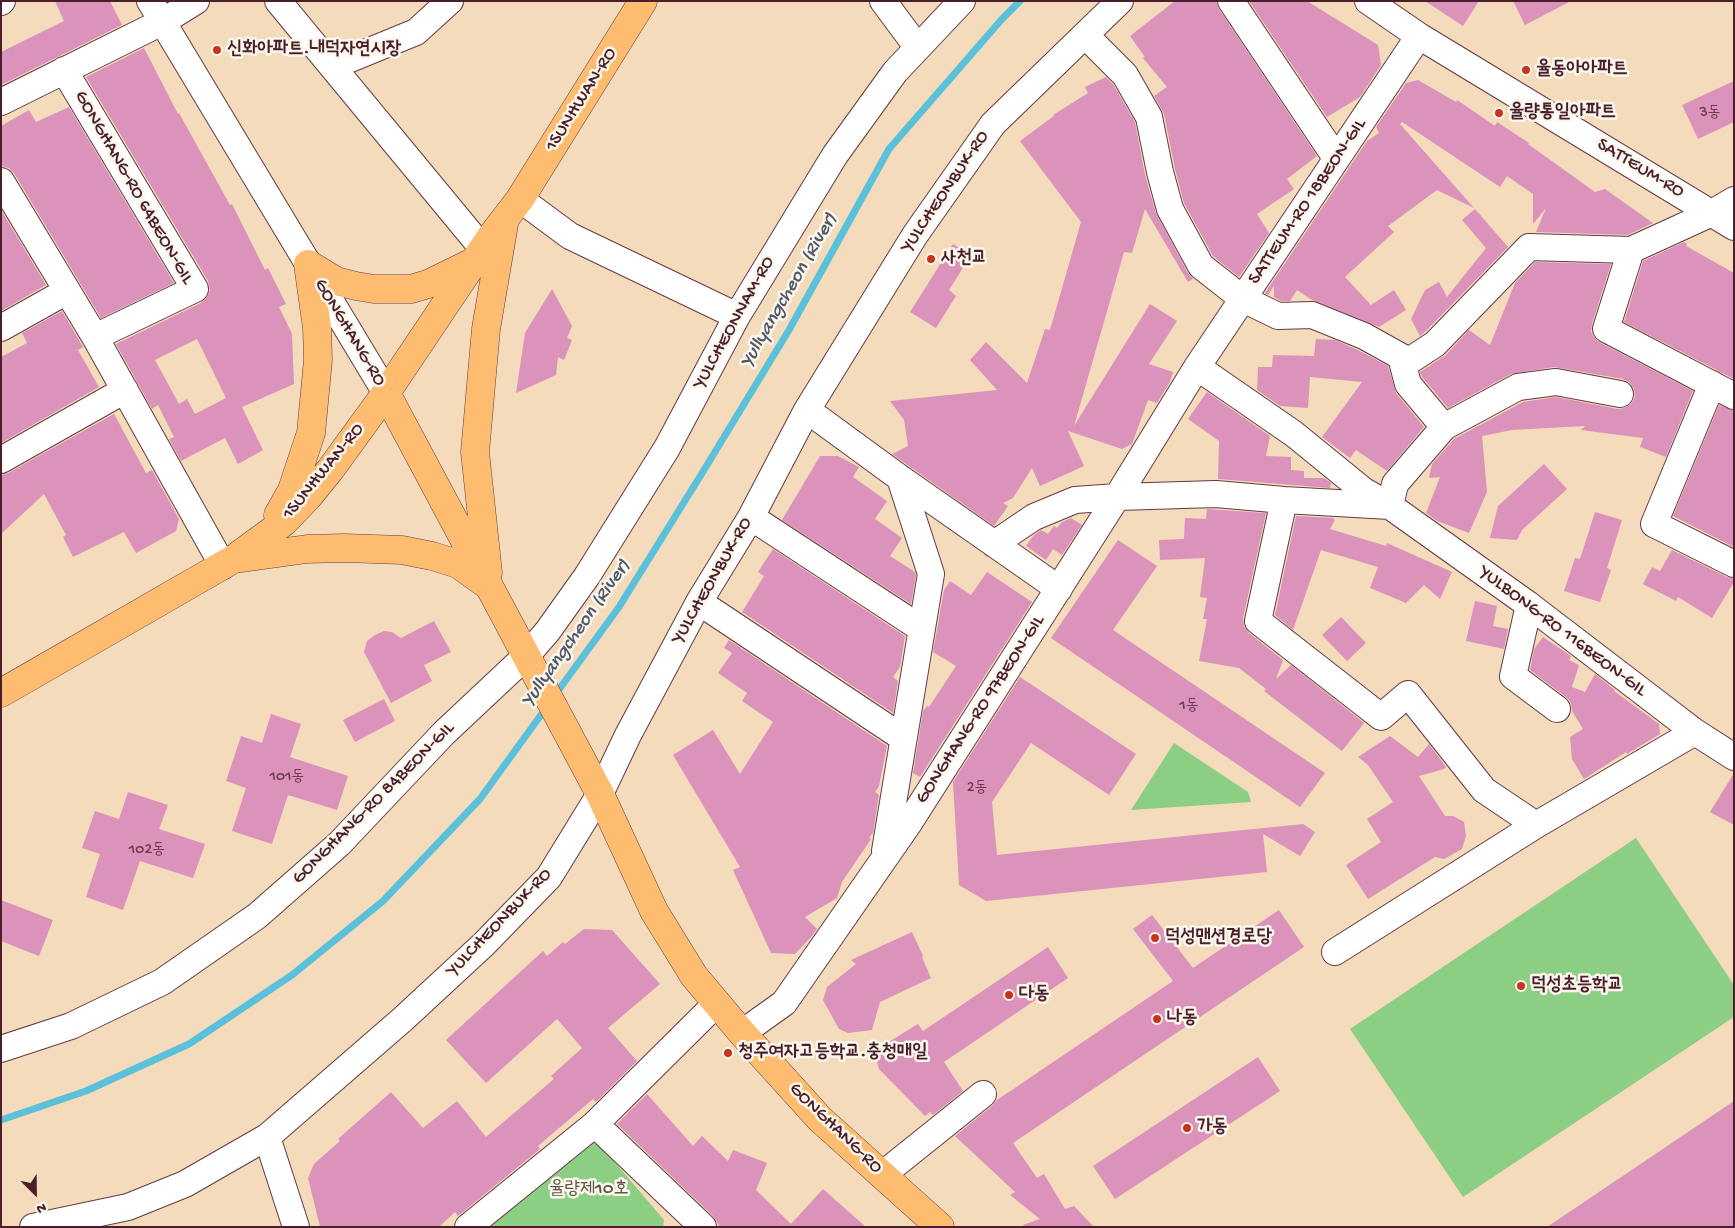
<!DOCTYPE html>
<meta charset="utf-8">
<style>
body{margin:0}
#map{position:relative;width:1735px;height:1228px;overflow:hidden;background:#f3dbbc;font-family:"Gochi Hand",sans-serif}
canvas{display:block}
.frame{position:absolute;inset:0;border:2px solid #4a1f2b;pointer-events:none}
.north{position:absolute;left:10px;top:1168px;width:50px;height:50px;-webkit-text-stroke:4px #fbf7ec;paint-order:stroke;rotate:157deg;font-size:14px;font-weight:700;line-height:20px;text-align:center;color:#4a1f2b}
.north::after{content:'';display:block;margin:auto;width:18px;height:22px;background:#4a1f2b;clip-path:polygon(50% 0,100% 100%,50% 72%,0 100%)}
</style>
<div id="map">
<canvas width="1735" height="1228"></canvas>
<div class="frame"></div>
<div class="north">N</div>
</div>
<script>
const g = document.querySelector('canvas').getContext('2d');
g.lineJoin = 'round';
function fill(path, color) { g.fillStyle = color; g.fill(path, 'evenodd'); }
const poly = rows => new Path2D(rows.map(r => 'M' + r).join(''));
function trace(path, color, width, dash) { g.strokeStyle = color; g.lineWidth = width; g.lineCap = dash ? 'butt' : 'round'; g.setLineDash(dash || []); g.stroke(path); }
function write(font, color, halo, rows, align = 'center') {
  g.font = font + ' "Gochi Hand","Poor Story",sans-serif'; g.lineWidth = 5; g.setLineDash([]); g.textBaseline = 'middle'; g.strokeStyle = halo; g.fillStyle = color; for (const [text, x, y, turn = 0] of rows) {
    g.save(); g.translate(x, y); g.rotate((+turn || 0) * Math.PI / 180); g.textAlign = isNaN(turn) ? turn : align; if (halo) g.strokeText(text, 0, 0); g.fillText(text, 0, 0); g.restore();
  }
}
const green = poly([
 [1174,743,1248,792,1251,802,1131,810],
 [1636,838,1734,985,1734,1017,1463,1197,1350,1029],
 [594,1138,664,1220,663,1227,489,1227]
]);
const stream = poly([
 [555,695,619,607,704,470,789,330,889,149,1002,19,1020,1],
 [1,1120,86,1091,189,1044,292,975,383,901,480,799,546,708]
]);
const building = poly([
 [55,1,110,1,122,25,1,85,1,52,64,21],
 [1175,1,1216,1,1219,9,1317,156,1287,179,1294,189,1257,214,1269,233,1239,277,1213,256,1184,203,1175,169,1164,114,1154,96,1167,87,1143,58,1145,57,1130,36],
 [1249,1,1307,1,1378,45,1381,65,1360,97,1327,117],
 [1425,1,1479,1,1463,26],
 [1513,1,1571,1,1525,25],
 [144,48,178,114,179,113,230,205,232,204,265,270,268,268,286,304,279,307,292,334,294,384,242,407,263,450,238,464,225,438,181,461,169,439,174,437,158,405,152,409,116,344,201,303,207,297,210,290,208,281,86,77],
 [197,339,226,398,195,414,187,399,179,404,155,360],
 [1106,77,1113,84,1135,122,1145,175,1156,213,1188,273,1193,279,1188,282,1145,209,1132,253,1124,252,1074,426,1150,304,1177,321,1149,364,1173,372,1170,382,1157,403,1148,400,1132,444,1122,449,1068,431,1084,466,1040,486,1032,468,1013,498,1003,503,1008,506,994,526,892,454,908,446,904,420,890,401,997,390,970,360,986,342,1027,383,1045,329,1050,330,1081,222,1020,141,1054,116,1053,115,1088,93,1085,87],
 [1418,80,1456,102,1457,100,1495,126,1497,122,1529,143,1528,144,1595,192,1605,189,1653,223,1628,235,1536,232,1546,208,1533,224,1533,194,1507,176,1500,187,1402,122,1400,124,1474,208,1437,190,1388,226,1394,232,1345,277,1371,305,1394,290,1406,310,1379,327,1312,300,1297,290,1290,301,1281,301,1274,297,1274,286,1268,295,1265,293,1367,141,1379,133,1376,127,1406,83],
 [1734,81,1734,122,1698,139,1682,105],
 [69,107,174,283,101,318,14,173,9,168,1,166,1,126,29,110,36,122],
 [1475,209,1508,247,1425,332,1420,336,1411,319,1425,290,1439,282,1447,297,1486,248,1462,220],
 [1,210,46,285,1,311],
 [1684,242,1687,244,1686,246,1734,273,1734,379,1624,322,1643,261],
 [953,244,971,255,949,290,956,296,936,328,910,312],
 [1535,262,1611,264,1592,324,1591,332,1594,337,1599,342,1693,391,1666,457,1640,447,1643,438,1581,430,1585,426,1512,430,1482,436,1487,492,1469,533,1437,521,1426,513,1440,477,1429,478,1432,464,1454,439,1523,402,1556,397,1618,409,1624,408,1631,404,1635,397,1634,389,1630,383,1623,379,1554,367,1511,374,1448,408,1422,377,1420,372,1446,355,1469,330,1490,345,1515,283],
 [552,289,572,326,567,338,572,340,564,360,558,357,556,375,516,393,525,333],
 [62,311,83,347,78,350,99,387,1,443,1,357,27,343,22,333],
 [1316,339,1335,340,1358,350,1388,366,1396,393,1424,427,1387,471,1356,450,1350,458,1322,437,1362,382,1310,377,1308,408,1280,406,1257,390,1258,367,1272,367,1273,355,1314,356],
 [1207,392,1270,436,1266,456,1291,457,1291,470,1304,471,1304,478,1324,478,1331,483,1330,488,1218,479,1219,441,1188,419],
 [1719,405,1734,411,1734,547,1673,516],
 [114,414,146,473,152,470,179,519,176,531,136,553,124,532,73,557,63,537,66,535,44,494,1,534,1,475,8,473],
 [820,456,838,456,859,467,853,477,887,501,875,519,902,538,890,556,915,572,916,575,911,604,782,520],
 [1544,464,1567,489,1522,530,1517,540,1490,538,1498,506],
 [1207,509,1266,513,1243,618,1244,626,1249,633,1283,660,1276,679,1291,665,1364,723,1342,751,1264,691,1266,689,1239,668,1199,661,1207,619,1203,619,1207,598,1200,597,1205,558,1160,560,1159,540,1184,539,1185,518,1206,519],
 [1595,512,1622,520,1607,568,1611,570,1600,602,1564,591,1575,558,1580,559],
 [1296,516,1333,518,1335,520,1330,529,1386,546,1387,543,1452,572,1440,599,1424,585,1406,603,1370,588,1378,567,1321,550,1293,630,1275,615],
 [1071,518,1082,525,1062,555,1053,549,1046,560,1026,546,1033,536,1041,530,1048,534,1054,526,1057,528,1062,522],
 [1118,540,1157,566,1113,630,1325,773,1300,807,1051,638],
 [773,549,905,636,900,667,893,677,898,681,893,713,742,612,764,576,758,572],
 [1672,550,1727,577,1734,579,1734,582,1712,618,1678,597,1676,601,1643,584,1652,567,1660,571],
 [987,572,1032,602,920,777,913,773,923,711,927,706,929,707,956,666,933,652,944,590,950,581,971,595],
 [1475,601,1497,606,1493,626,1508,629,1504,649,1466,641],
 [1341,617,1366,643,1347,661,1322,635],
 [434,621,451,652,424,665,432,681,391,703,364,652,367,641,375,635,384,631,392,632,401,638],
 [1543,637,1571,656,1569,660,1579,665,1572,687,1585,692,1595,674,1615,690,1614,691,1659,724,1660,734,1627,754,1626,752,1584,779,1572,759,1570,737,1583,729,1572,711,1571,703,1567,698,1530,670,1534,649],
 [729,640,887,746,879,786,875,792,879,795,873,833,869,838,871,839,842,882,837,898,805,917,817,929,812,936,795,954,771,953,733,870,740,867,673,755,713,730,740,774,773,722,742,701,747,693,718,673,732,653,724,648],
 [1020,677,1136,754,1109,795,1031,743,992,802,997,855,1303,824,1315,832,1300,856,1263,834,1267,872,986,901,959,885,953,782],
 [384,699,395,721,355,742,343,720],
 [271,714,301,724,290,757,348,776,337,810,288,795,272,844,232,831,246,788,226,781,241,736,262,743],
 [1390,736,1418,757,1429,744,1446,767,1444,769,1419,776,1445,816,1453,816,1464,822,1466,836,1462,849,1444,859,1435,857,1368,899,1346,865,1381,842,1367,819,1393,802,1368,765,1358,757],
 [1734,773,1734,825,1710,812],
 [128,792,168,805,159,829,205,844,193,878,140,861,123,910,86,897,100,854,82,848,95,811,119,819],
 [1,900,53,920,39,956,1,941],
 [1279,910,1304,947,1013,1143,1037,1178,1044,1174,1065,1209,1074,1206,1094,1227,1024,1227,1023,1225,1040,1219,1010,1195,1015,1192,955,1136,992,1106,997,1100,1173,981,1133,929,1152,915,1193,968],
 [584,929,612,930,660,984,608,1028,637,1061,596,1102,593,1099,538,1146,540,1149,458,1216,455,1212,439,1227,320,1227,308,1178,314,1164,340,1141,338,1139,391,1092,423,1128,457,1101,486,1137,554,1079,551,1076,582,1048,557,1019,486,1083,446,1040,543,951,547,956,563,942,565,944],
 [912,932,923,956,922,957,931,978,880,1002,872,1030,848,1033,839,1029,823,1000,827,987,856,964,851,960],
 [1048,947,1068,978,944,1062,963,1091,933,1115,930,1112,925,1116,879,1069,874,1051,918,1024,923,1031],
 [1258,1057,1280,1091,1115,1199,1093,1166],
 [647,1094,693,1146,702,1136,728,1161,733,1150,767,1163,756,1190,791,1224,823,1189,866,1227,720,1227,713,1216,617,1124],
 [1734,1101,1734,1227,1547,1227]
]);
const minor = poly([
 [150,1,386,393],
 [278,1,483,249],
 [883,1,912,40],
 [1231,1,1336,158],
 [1368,1,1419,36,1734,227],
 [1,2,2,1],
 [1085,35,1125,75,1149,117,1160,172,1170,209,1201,266,1243,299,1278,316,1312,315,1364,336,1409,361,1435,344,1529,247,1631,250],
 [333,66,416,32,450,1],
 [64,70,195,289,95,337],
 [1,102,162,22,196,1],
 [1,181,95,337,223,566],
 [520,199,570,236,737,316],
 [1734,200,1712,213,1631,250,1606,329,1734,396],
 [1,328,67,291],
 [1197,367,1294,434,1364,491,1390,506,1529,605,1695,732,1734,757],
 [1712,384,1654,524,1734,564],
 [807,410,900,478,1059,589],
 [1444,427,1518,387,1556,382,1620,394],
 [1,460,125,390],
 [1284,500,1258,621,1381,717,1408,694,1484,790,1536,825],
 [751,517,922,629],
 [994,544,1034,517,1075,500,1117,497,1216,494,1284,500,1390,506,1395,484,1444,427,1408,384,1401,357],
 [699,602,903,738],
 [1529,605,1513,676,1557,709],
 [885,851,931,574,900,478],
 [1335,952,1536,825,1695,732],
 [742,1033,784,1003,909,823,1117,497,1197,367,1419,36],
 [1,1049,71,1026,162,982,257,916,339,844,444,733,526,656,547,632,587,576,667,448,737,316,835,155,895,72,962,1],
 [595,1124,703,1227],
 [267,1137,296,1227],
 [882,1175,983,1094],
 [33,1227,128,1207,185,1184,267,1137,403,1019,484,944,549,877,600,794,628,735,699,602,751,517,807,410,915,235,993,124,1120,1],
 [468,1227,595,1124,717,1003]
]);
const major = poly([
 [308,264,336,281,356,286,374,289,411,289,428,284,473,262],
 [386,393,600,794,654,911,694,976,742,1033,820,1119,940,1227],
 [278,515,292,490,311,433,318,360,317,328,308,264],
 [235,559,307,549,344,548,402,550,432,556,458,564,486,584],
 [488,573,475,452,486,329,504,224],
 [1,693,232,560,284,522,308,497,330,470,386,393,490,238,520,199,643,1]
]);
const markers = [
 [217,50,5,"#c8321e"],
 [1526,70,5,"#c8321e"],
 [1499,113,5,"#c8321e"],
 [931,259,5,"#c8321e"],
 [1155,938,5,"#c8321e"],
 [1521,986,5,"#c8321e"],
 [1009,995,5,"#c8321e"],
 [1157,1019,5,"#c8321e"],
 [728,1053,5,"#c8321e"],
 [1187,1128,5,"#c8321e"]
];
const numberNames = [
 ["3동",1710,114],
 ["1동",1189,707],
 ["101동",287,778],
 ["2동",977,789],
 ["102동",147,851]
];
const poiNames = [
 ["신화아파트.내덕자연시장",227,50],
 ["율동아아파트",1536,70],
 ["율량통일아파트",1509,113],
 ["사천교",941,259],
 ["덕성맨션경로당",1165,938],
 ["덕성초등학교",1531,986],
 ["다동",1019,995],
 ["나동",1167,1019],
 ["청주여자고등학교.충청매일",738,1053],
 ["가동",1197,1128]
];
const streetNames = [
 ["1SUNHWAN-RO",582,100,-58],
 ["SATTEUM-RO",1640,169,31],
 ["GONGHANG-RO 64BEON-GIL",133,188,60],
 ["YULCHEONBUK-RO",946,192,-56],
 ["SATTEUM-RO 18BEON-GIL",1308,202,-56],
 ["YULCHEONNAM-RO",735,323,-61],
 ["GONGHANG-RO",349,333,59],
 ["1SUNHWAN-RO",324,472,-51],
 ["YULCHEONBUK-RO",713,581,-60],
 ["YULBONG-RO 116BEON-GIL",1562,632,37],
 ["GONGHANG-RO 97BEON-GIL",981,710,-57],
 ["GONGHANG-RO 84BEON-GIL",374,804,-45],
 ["YULCHEONBUK-RO",500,923,-46],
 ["GONGHANG-RO",835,1129,44]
];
const parkNames = [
 ["율량제10호",589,1190]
];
const waterNames = [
 ["Yullyangcheon (River)",790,291,-60],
 ["Yullyangcheon (River)",577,634,-55]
];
fill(green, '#8dce85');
trace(stream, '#5bc0d9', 7);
fill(building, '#db92bb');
trace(minor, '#633b41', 28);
trace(major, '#633b41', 29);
trace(minor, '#fff', 26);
trace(major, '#fdbc70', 28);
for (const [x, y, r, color] of markers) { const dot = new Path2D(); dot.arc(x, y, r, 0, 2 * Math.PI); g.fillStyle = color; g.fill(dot); trace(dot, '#fbf7ec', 2); }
write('16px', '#6e3c4f', null, numberNames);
write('bold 19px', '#4a1f2b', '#fbf7ec', poiNames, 'left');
write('19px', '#4a1f2b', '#fbf7ec', streetNames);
write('19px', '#5e5446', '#fbf7ec', parkNames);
write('italic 20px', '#505768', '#fbf7ec', waterNames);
</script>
